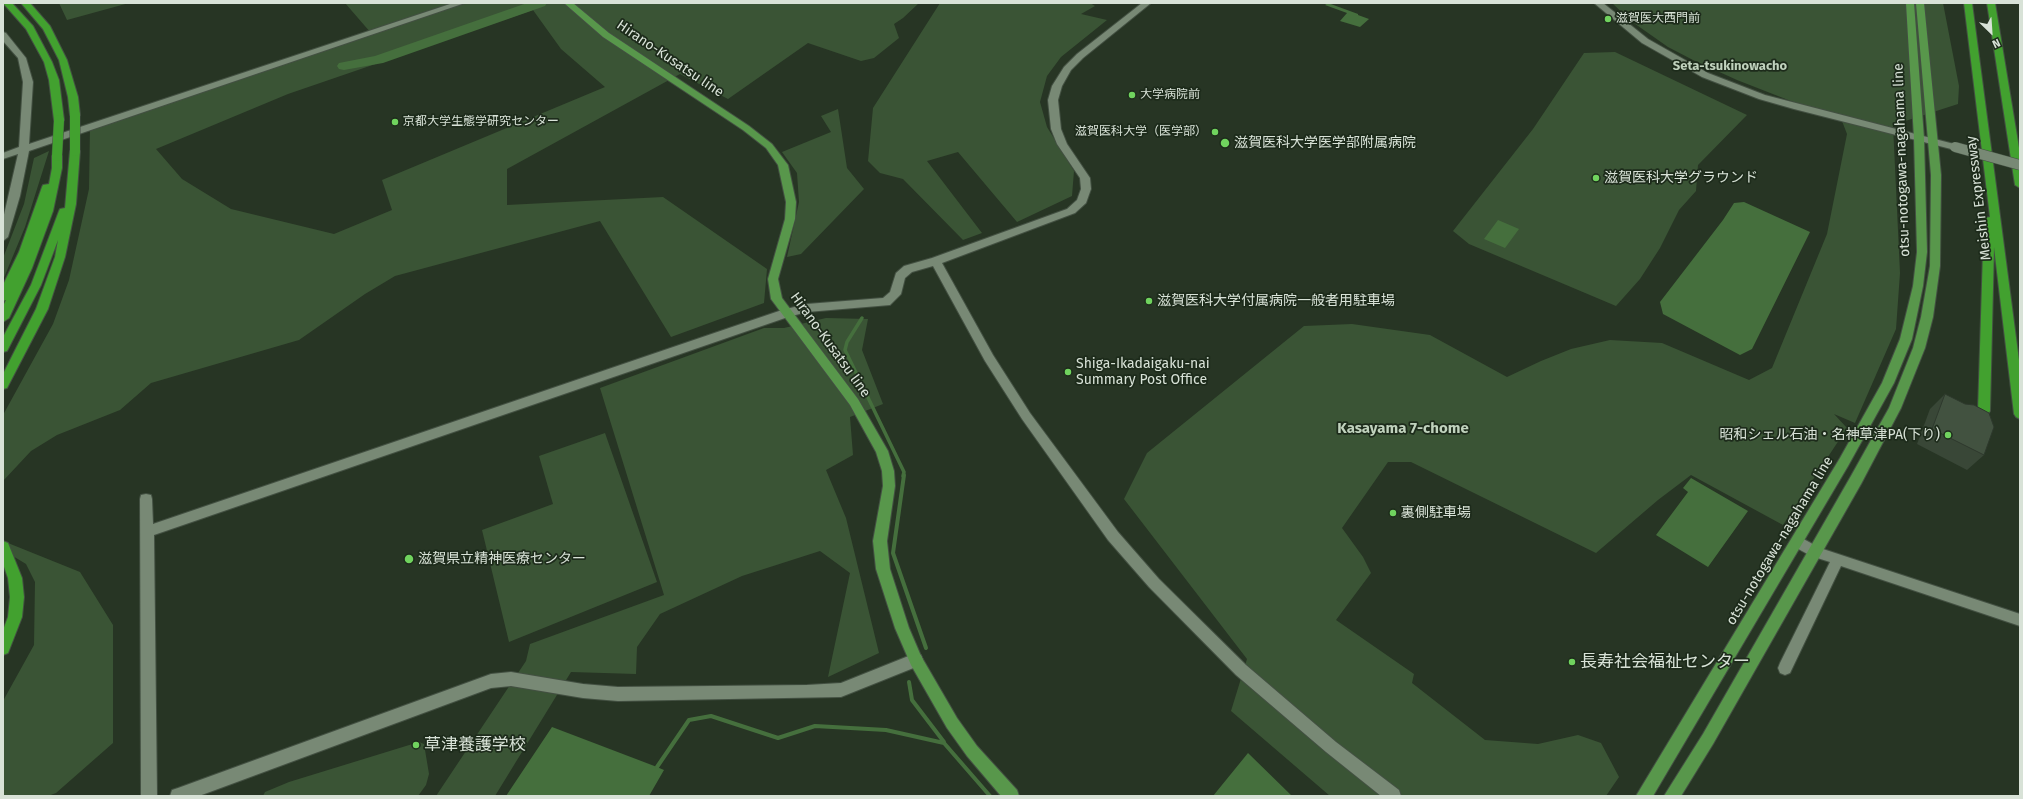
<!DOCTYPE html>
<meta charset="utf-8">
<style>
body{margin:0}
#map{position:relative;width:2023px;height:799px;overflow:hidden;background:#273524;font-family:"Fira Sans",sans-serif}
canvas{display:block}
.frame{position:absolute;inset:0;border:4px solid #d8e2d7;pointer-events:none}
.north{position:absolute;left:1971px;top:12px;width:40px;height:40px;-webkit-text-stroke:3px #1d2b1b;paint-order:stroke;rotate:155deg;font-size:11px;font-weight:700;line-height:16px;text-align:center;color:#d8e2d7}
.north::after{content:'';display:block;margin:auto;width:14px;height:18px;background:#d8e2d7;clip-path:polygon(50% 0,100% 100%,50% 72%,0 100%)}
</style>
<div id="map">
<canvas width="2023" height="799"></canvas>
<div class="frame"></div>
<div class="north">N</div>
</div>
<script>
const g = document.querySelector('canvas').getContext('2d');
g.lineJoin = 'round';
function fill(path, color) { g.fillStyle = color; g.fill(path, 'evenodd'); }
const poly = rows => new Path2D(rows.map(r => 'M' + r).join(''));
function trace(path, color, width, dash) { g.strokeStyle = color; g.lineWidth = width; g.lineCap = dash ? 'butt' : 'round'; g.setLineDash(dash || []); g.stroke(path); }
function write(font, color, halo, rows, align = 'center') {
  g.font = font + ' "Fira Sans","Noto Sans JP",sans-serif'; g.lineWidth = 3.5; g.setLineDash([]); g.textBaseline = 'middle'; g.strokeStyle = halo; g.fillStyle = color; for (const [text, x, y, turn = 0] of rows) {
    g.save(); g.translate(x, y); g.rotate((+turn || 0) * Math.PI / 180); g.textAlign = isNaN(turn) ? turn : align; if (halo) g.strokeText(text, 0, 0); g.fillText(text, 0, 0); g.restore();
  }
}
const green = poly([
 [59,3,129,3,67,20],
 [345,3,919,3,903,18,894,24,899,38,874,58,861,61,808,43,728,99,680,74,507,169,507,205,663,197,767,269,764,303,671,337,600,221,395,276,365,294,299,340,151,383,120,410,57,435,31,451,3,481,3,415,53,324,69,280,89,189,90,127,371,33],
 [533,10,561,49,605,87,382,180,392,210,334,234,231,209,182,179,156,149,288,94],
 [940,3,1090,3,1095,6,1081,14,1107,20,1061,57,1047,76,1040,102,1047,127,1074,171,1072,196,1017,222,958,152,927,161,982,233,963,240,903,179,880,173,868,161,873,108],
 [1612,3,1943,3,1959,86,1958,104,1893,125,1900,273,1896,329,1855,423,1834,414,1847,428,1783,525,1691,475,1658,500,1596,553,1411,462,1388,462,1342,528,1363,557,1371,573,1336,620,1414,674,1412,683,1485,740,1538,744,1578,735,1601,743,1619,777,1606,796,1330,796,1231,711,1247,659,1124,499,1147,453,1304,326,1352,324,1430,335,1507,377,1541,361,1571,349,1610,340,1662,343,1749,380,1772,368,1827,234,1847,134,1842,121,1737,80,1693,60,1668,47,1631,21],
 [1615,52,1747,115,1698,165,1696,191,1679,210,1660,248,1640,279,1616,306,1469,244,1453,231,1533,129,1584,53],
 [838,109,847,168,864,189,801,254,787,257,799,202,797,173,782,152,831,132,821,116],
 [49,151,25,227,3,280,3,258,24,204,34,158],
 [826,318,868,319,862,350,883,404,850,417,853,455,826,470,846,518,879,653,828,677,850,573,820,551,742,576,660,614,637,647,636,674,571,672,495,796,436,796,526,661,530,644,664,595,600,388,764,328,784,328],
 [605,433,657,582,509,642,482,530,553,504,539,456],
 [3,541,80,572,113,625,113,743,56,793,48,796,3,796,3,701,34,645,35,582,26,564,3,550],
 [419,742,424,744,429,774,426,785,418,796,263,796,265,792,289,782]
]);
const water = poly([
 [1328,3,1358,14,1358,15,1369,19,1360,27,1340,21,1347,13,1325,5],
 [1744,202,1810,232,1752,349,1740,355,1663,314,1660,302,1723,220,1734,203],
 [1498,220,1519,229,1505,248,1484,239],
 [1691,478,1748,511,1708,567,1656,535,1688,492,1683,488],
 [552,727,657,767,664,770,649,796,506,796],
 [1248,753,1292,796,1213,796]
]);
const streamFar1 = poly([
 [862,318,847,342,845,350,904,472,903,476]
]);
const stream = poly([
 [904,475,893,553,926,648],
 [909,682,912,700,944,742],
 [657,767,689,720,711,716,778,738,815,726,886,730,944,743,990,796]
]);
const river = poly([
 [527,3,547,3,545,6,383,63,344,70,339,69,337,66,339,63,375,56,527,3]
]);
const minor = poly([
 [453,3,465,3,29,151,20,196,8,237,3,241,3,219,18,154,3,159,3,153,19,147,23,82,18,58,3,41,3,32,6,33,26,58,33,82,29,144,453,3],
 [1142,3,1151,3,1083,58,1071,70,1062,86,1058,100,1061,129,1067,144,1090,178,1091,189,1086,203,1075,213,942,263,993,355,1030,413,1118,532,1159,579,1246,665,1336,742,1399,790,1401,796,1381,796,1326,752,1236,675,1149,587,1108,540,1022,419,985,361,933,266,912,272,905,278,901,294,890,305,807,312,788,317,154,535,157,796,141,796,140,499,141,495,146,494,151,495,152,499,153,524,782,310,807,304,883,298,890,292,896,273,904,266,932,258,1067,209,1077,200,1081,189,1080,178,1057,144,1051,129,1048,100,1052,86,1064,67,1077,54,1142,3],
 [1594,3,1603,3,1648,39,1708,73,1765,95,1958,145,1960,147,1955,150,1794,109,1759,99,1702,77,1642,43,1594,3],
 [1798,536,1820,548,2020,614,2020,626,1841,566,1790,673,1785,675,1780,673,1778,668,1780,663,1830,562,1811,556,1793,546,1791,542,1793,538,1798,536],
 [916,653,921,655,923,660,921,665,841,697,618,701,583,698,511,686,491,688,199,796,170,796,172,790,178,788,491,674,511,672,583,684,618,687,807,685,841,683,916,653]
]);
const major = poly([
 [564,3,573,3,609,33,749,126,772,144,788,165,796,202,795,219,778,279,782,298,858,399,888,451,894,471,895,486,887,541,890,569,909,628,921,656,957,718,977,746,1017,790,1019,796,1001,796,967,756,947,728,911,665,895,628,876,569,873,541,883,486,882,471,876,452,850,405,771,299,768,279,785,219,786,202,778,165,766,148,743,130,603,37,564,3],
 [1906,3,1914,3,1924,138,1927,252,1923,286,1912,339,1894,383,1848,466,1653,796,1636,796,1840,458,1882,383,1900,339,1913,286,1917,252,1914,138,1906,3],
 [1916,3,1924,3,1941,175,1940,266,1933,317,1925,348,1901,408,1861,484,1713,744,1681,796,1664,796,1703,734,1851,476,1889,408,1913,348,1921,317,1930,266,1931,175,1916,3]
]);
const highway = poly([
 [3,3,12,3,33,26,52,62,59,80,64,120,62,122,59,123,54,120,49,80,44,62,26,29,3,3],
 [21,3,30,3,50,26,67,60,78,97,80,115,78,117,75,118,70,115,68,97,59,60,43,29,21,3],
 [1964,3,1972,3,2020,368,2020,419,2016,417,2014,414,1994,247,1990,411,1988,414,1984,416,1980,414,1978,411,1984,220,1985,218,1990,217,1964,3],
 [1987,3,1995,3,2020,154,2020,188,2015,185,1987,3],
 [75,148,80,151,76,204,65,257,48,309,7,388,3,389,3,374,36,309,55,257,58,240,41,285,7,351,3,352,3,337,31,285,59,211,60,209,65,208,70,151,75,148],
 [57,153,62,156,62,168,53,211,32,268,9,318,3,322,3,306,6,300,3,301,3,285,19,252,42,187,43,185,49,184,52,168,52,156,57,153],
 [3,541,8,543,22,578,24,597,22,617,8,653,3,655,3,630,8,617,10,597,8,578,3,564,3,541]
]);
const minorBridge = poly([
 [1955,147,2020,165]
]);
const highwayBridge = poly([
 [75,115,75,151],
 [57,156,59,120]
]);
const wall = poly([
 [1945,394,1984,455,1967,470,1917,444,1930,409]
]);
const building = poly([
 [1945,394,1965,404,1974,405,1989,413,1994,427,1984,455,1932,429,1945,394]
]);
const markers = [
 [1608,19,4,"#70d35e"],
 [1132,95,4,"#70d35e"],
 [395,122,4,"#70d35e"],
 [1215,132,4,"#70d35e"],
 [1225,143,5,"#70d35e"],
 [1596,178,4,"#70d35e"],
 [1149,301,4,"#70d35e"],
 [1068,372,4,"#70d35e"],
 [1948,435,4,"#70d35e"],
 [1393,513,4,"#70d35e"],
 [409,559,5,"#70d35e"],
 [1572,662,4,"#70d35e"],
 [416,745,4,"#70d35e"]
];
const farPoinames = [
 ["滋賀医大西門前",1616,19],
 ["大学病院前",1140,95],
 ["京都大学生態学研究センター",403,122],
 ["滋賀医科大学（医学部）",1207,132,"right"]
];
const farQuarternames = [
 ["Seta-tsukinowacho",1730,66]
];
const streetNames = [
 ["Hirano-Kusatsu line",670,59,34],
 ["otsu-notogawa-nagahama line",1902,160,-92],
 ["Meishin Expressway",1979,198,-97],
 ["Hirano-Kusatsu line",830,345,54],
 ["otsu-notogawa-nagahama line",1780,541,-59]
];
const poiNames = [
 ["滋賀医科大学医学部附属病院",1234,143],
 ["滋賀医科大学グラウンド",1604,178],
 ["滋賀医科大学付属病院一般者用駐車場",1157,301],
 ["Shiga-Ikadaigaku-nai",1076,364],
 ["Summary Post Office",1076,380],
 ["昭和シェル石油・名神草津PA(下り)",1940,435,"right"],
 ["裏側駐車場",1401,513],
 ["滋賀県立精神医療センター",418,559]
];
const neighbourhoodNames = [
 ["Kasayama 7-chome",1403,429]
];
const nearPoinames = [
 ["長寿社会福祉センター",1580,662],
 ["草津養護学校",424,745]
];
fill(green, '#3a5435');
fill(water, '#456f3d');
trace(streamFar1, '#456f3d', 3.5);
trace(stream, '#456f3d', 4);
fill(river, '#456f3d');
trace(minor, '#435042', 2);
trace(major, '#435042', 2);
trace(highway, '#435042', 2);
fill(minor, '#788975');
fill(major, '#58974b');
fill(highway, '#42a12f');
trace(minorBridge, '#435042', 11, []);
trace(highwayBridge, '#435042', 11, []);
trace(minorBridge, '#788975', 10);
trace(highwayBridge, '#42a12f', 10);
fill(wall, '#394737');
fill(building, '#425240');
trace(building, '#2e392d', 1);
for (const [x, y, r, color] of markers) { const dot = new Path2D(); dot.arc(x, y, r, 0, 2 * Math.PI); g.fillStyle = color; g.fill(dot); trace(dot, '#1d2b1b', 1.5); }
write('12px', '#d8e2d7', '#1d2b1b', farPoinames, 'left');
write('bold 13px', '#c0d2bd', '#1d2b1b', farQuarternames);
write('14px', '#d8e2d7', '#1d2b1b', streetNames);
write('14px', '#d8e2d7', '#1d2b1b', poiNames, 'left');
write('bold 15px', '#c0d2bd', '#1d2b1b', neighbourhoodNames);
write('17px', '#d8e2d7', '#1d2b1b', nearPoinames, 'left');
</script>
